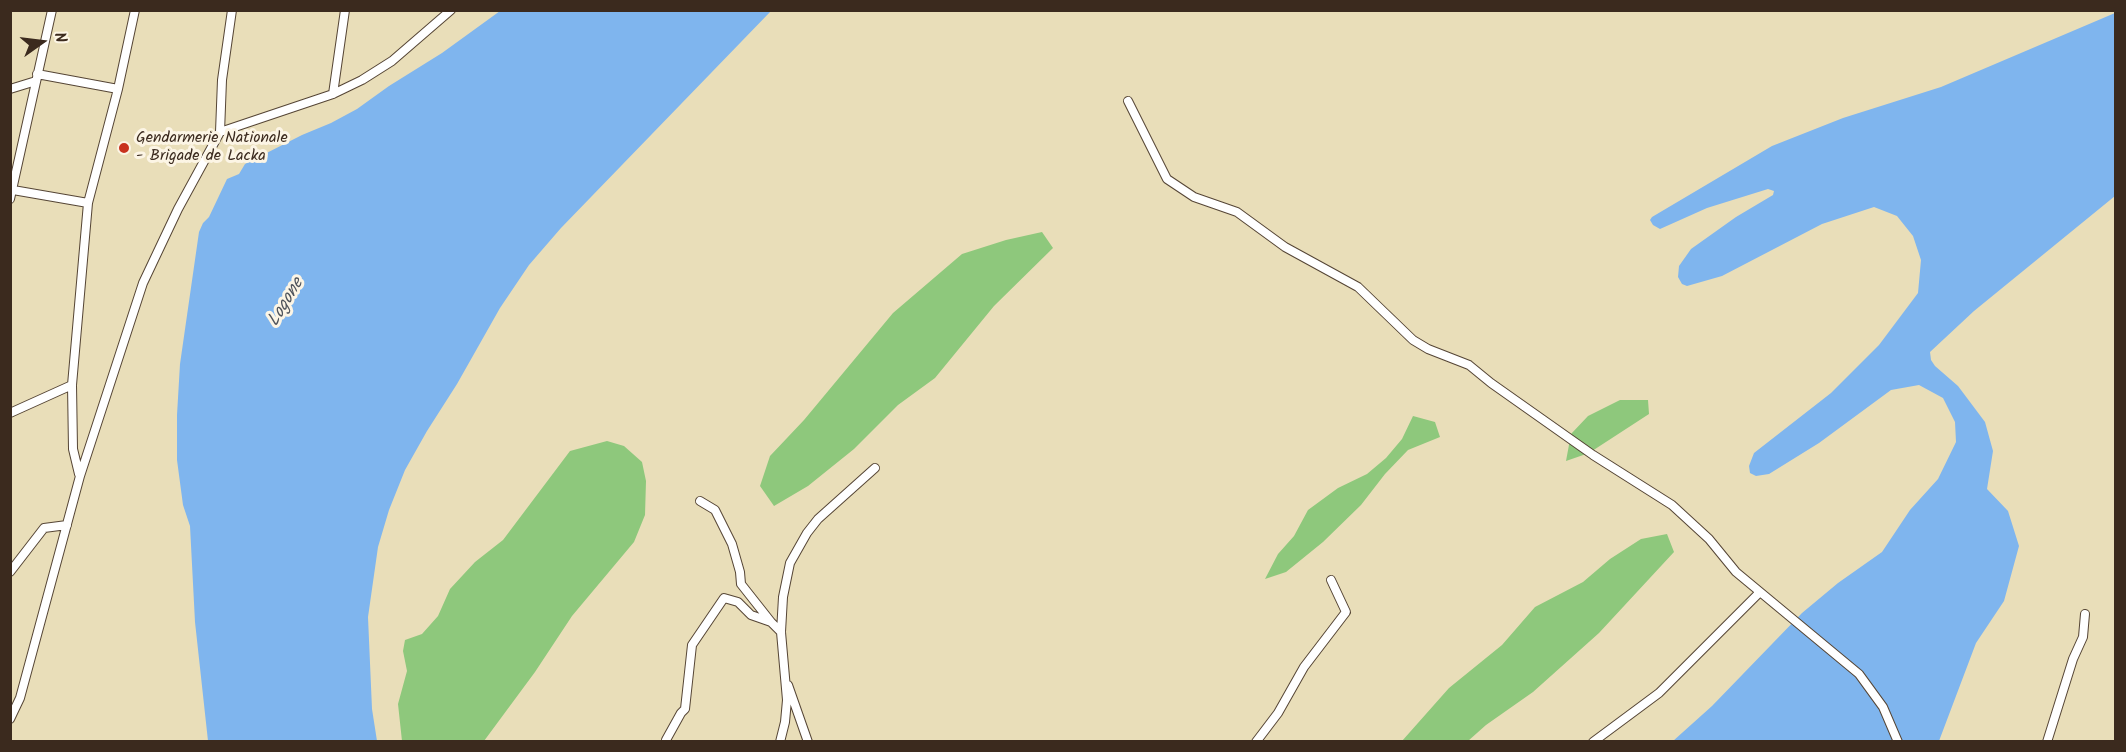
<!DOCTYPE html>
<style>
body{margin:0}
#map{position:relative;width:2126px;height:752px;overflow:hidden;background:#e9deb9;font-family:Kalam,sans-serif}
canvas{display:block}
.frame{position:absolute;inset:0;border:12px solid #3b2a1e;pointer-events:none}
.north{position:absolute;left:12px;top:12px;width:60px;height:60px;-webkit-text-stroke:4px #fcf5e5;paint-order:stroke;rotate:76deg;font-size:16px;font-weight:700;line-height:24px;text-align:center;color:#3b2a1e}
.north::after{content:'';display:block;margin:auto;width:21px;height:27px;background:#3b2a1e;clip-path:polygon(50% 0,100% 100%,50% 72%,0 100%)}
</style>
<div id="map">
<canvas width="2126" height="752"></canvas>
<div class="frame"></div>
<div class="north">N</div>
</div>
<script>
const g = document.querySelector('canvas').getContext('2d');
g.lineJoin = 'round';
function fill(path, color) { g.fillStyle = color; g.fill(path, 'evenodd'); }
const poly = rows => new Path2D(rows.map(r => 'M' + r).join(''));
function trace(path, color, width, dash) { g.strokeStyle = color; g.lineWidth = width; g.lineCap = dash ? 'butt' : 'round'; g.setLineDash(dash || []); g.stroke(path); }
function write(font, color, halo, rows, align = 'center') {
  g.font = font + ' Kalam,sans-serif'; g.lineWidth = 6; g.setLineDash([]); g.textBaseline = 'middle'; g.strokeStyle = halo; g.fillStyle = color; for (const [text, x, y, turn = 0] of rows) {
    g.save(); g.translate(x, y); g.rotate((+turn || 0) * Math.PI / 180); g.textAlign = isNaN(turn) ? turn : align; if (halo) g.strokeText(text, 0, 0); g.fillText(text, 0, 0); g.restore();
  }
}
const green = poly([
 [1042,232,1053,248,994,306,935,378,898,405,854,449,808,486,774,506,760,486,770,456,804,420,893,313,962,254,1006,240],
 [1620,400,1648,400,1649,414,1589,453,1566,461,1571,434,1588,416],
 [1413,416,1435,422,1440,437,1408,450,1385,474,1361,505,1323,542,1286,572,1265,579,1278,554,1294,536,1308,510,1338,488,1367,474,1386,458,1402,439],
 [607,441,624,446,642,462,646,481,645,515,634,542,572,616,535,672,484,741,402,741,398,704,407,671,403,651,405,640,422,634,438,616,450,589,475,562,503,540,570,451],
 [1667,534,1674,552,1599,633,1533,692,1486,725,1468,741,1402,741,1449,688,1502,645,1535,607,1583,582,1610,559,1641,539]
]);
const water = poly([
 [500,11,771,11,561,228,529,265,500,308,457,384,427,431,405,470,389,510,378,547,368,617,372,709,377,741,208,741,195,622,190,526,183,505,177,460,177,415,180,364,199,232,203,223,209,217,227,179,239,174,245,164,302,135,331,123,357,109,389,86,442,53],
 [2115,13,2115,196,1974,311,1930,352,1931,360,1935,366,1958,386,1985,422,1993,451,1987,489,2008,511,2019,546,2004,601,1976,643,1939,741,1673,741,1712,706,1802,613,1838,583,1882,552,1910,510,1938,479,1956,442,1955,422,1943,398,1919,385,1891,390,1819,443,1769,474,1756,476,1750,473,1749,466,1754,453,1831,393,1879,345,1918,293,1921,260,1913,236,1897,216,1874,207,1822,224,1722,276,1687,286,1682,284,1678,277,1679,266,1691,249,1736,217,1773,195,1774,191,1768,189,1707,208,1660,229,1653,225,1650,220,1652,217,1772,146,1843,118,1941,87]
]);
const minor = poly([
 [37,74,118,89],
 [10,89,36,81],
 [333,94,345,10],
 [1128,101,1167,179,1194,197,1237,212,1285,247,1358,287,1413,340,1428,349,1469,365,1491,383,1593,455,1672,505,1709,539,1736,572,1859,674,1883,707,1898,742],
 [220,132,222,80,232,10],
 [13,190,88,203],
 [10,199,52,10],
 [10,413,72,385],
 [79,474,73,449,72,385,88,203,118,89,135,10],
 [700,501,715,510,732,544,740,572,741,584,771,622],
 [10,572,44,528,67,525],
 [788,685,808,742],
 [10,719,20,698,80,476,143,283,178,209,220,132,333,94,362,80,392,61,451,10],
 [666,740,681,713,685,709,692,645,724,598,738,602,751,615,771,622,781,632],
 [780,742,785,722,787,700,781,632,783,597,790,563,807,533,818,519,875,468],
 [1256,742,1278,713,1304,667,1346,612,1331,580],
 [1593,742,1659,693,1760,592],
 [2047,742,2073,659,2083,637,2085,614]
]);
const markers = [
 [124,148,6,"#c8321e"]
];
const poiNames = [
 ["Gendarmerie Nationale",136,139],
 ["- Brigade de Lacka",136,157]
];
const waterNames = [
 ["Logone",287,303,-59]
];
fill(green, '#8ec87c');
fill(water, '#7fb5ee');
trace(minor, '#554535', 10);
trace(minor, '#fff', 8);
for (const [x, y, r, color] of markers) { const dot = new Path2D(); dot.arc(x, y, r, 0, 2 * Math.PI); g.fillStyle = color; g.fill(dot); trace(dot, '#fcf5e5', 2); }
write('16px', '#3b2a1e', '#fcf5e5', poiNames, 'left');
write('italic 18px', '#4f545c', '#fcf5e5', waterNames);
</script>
